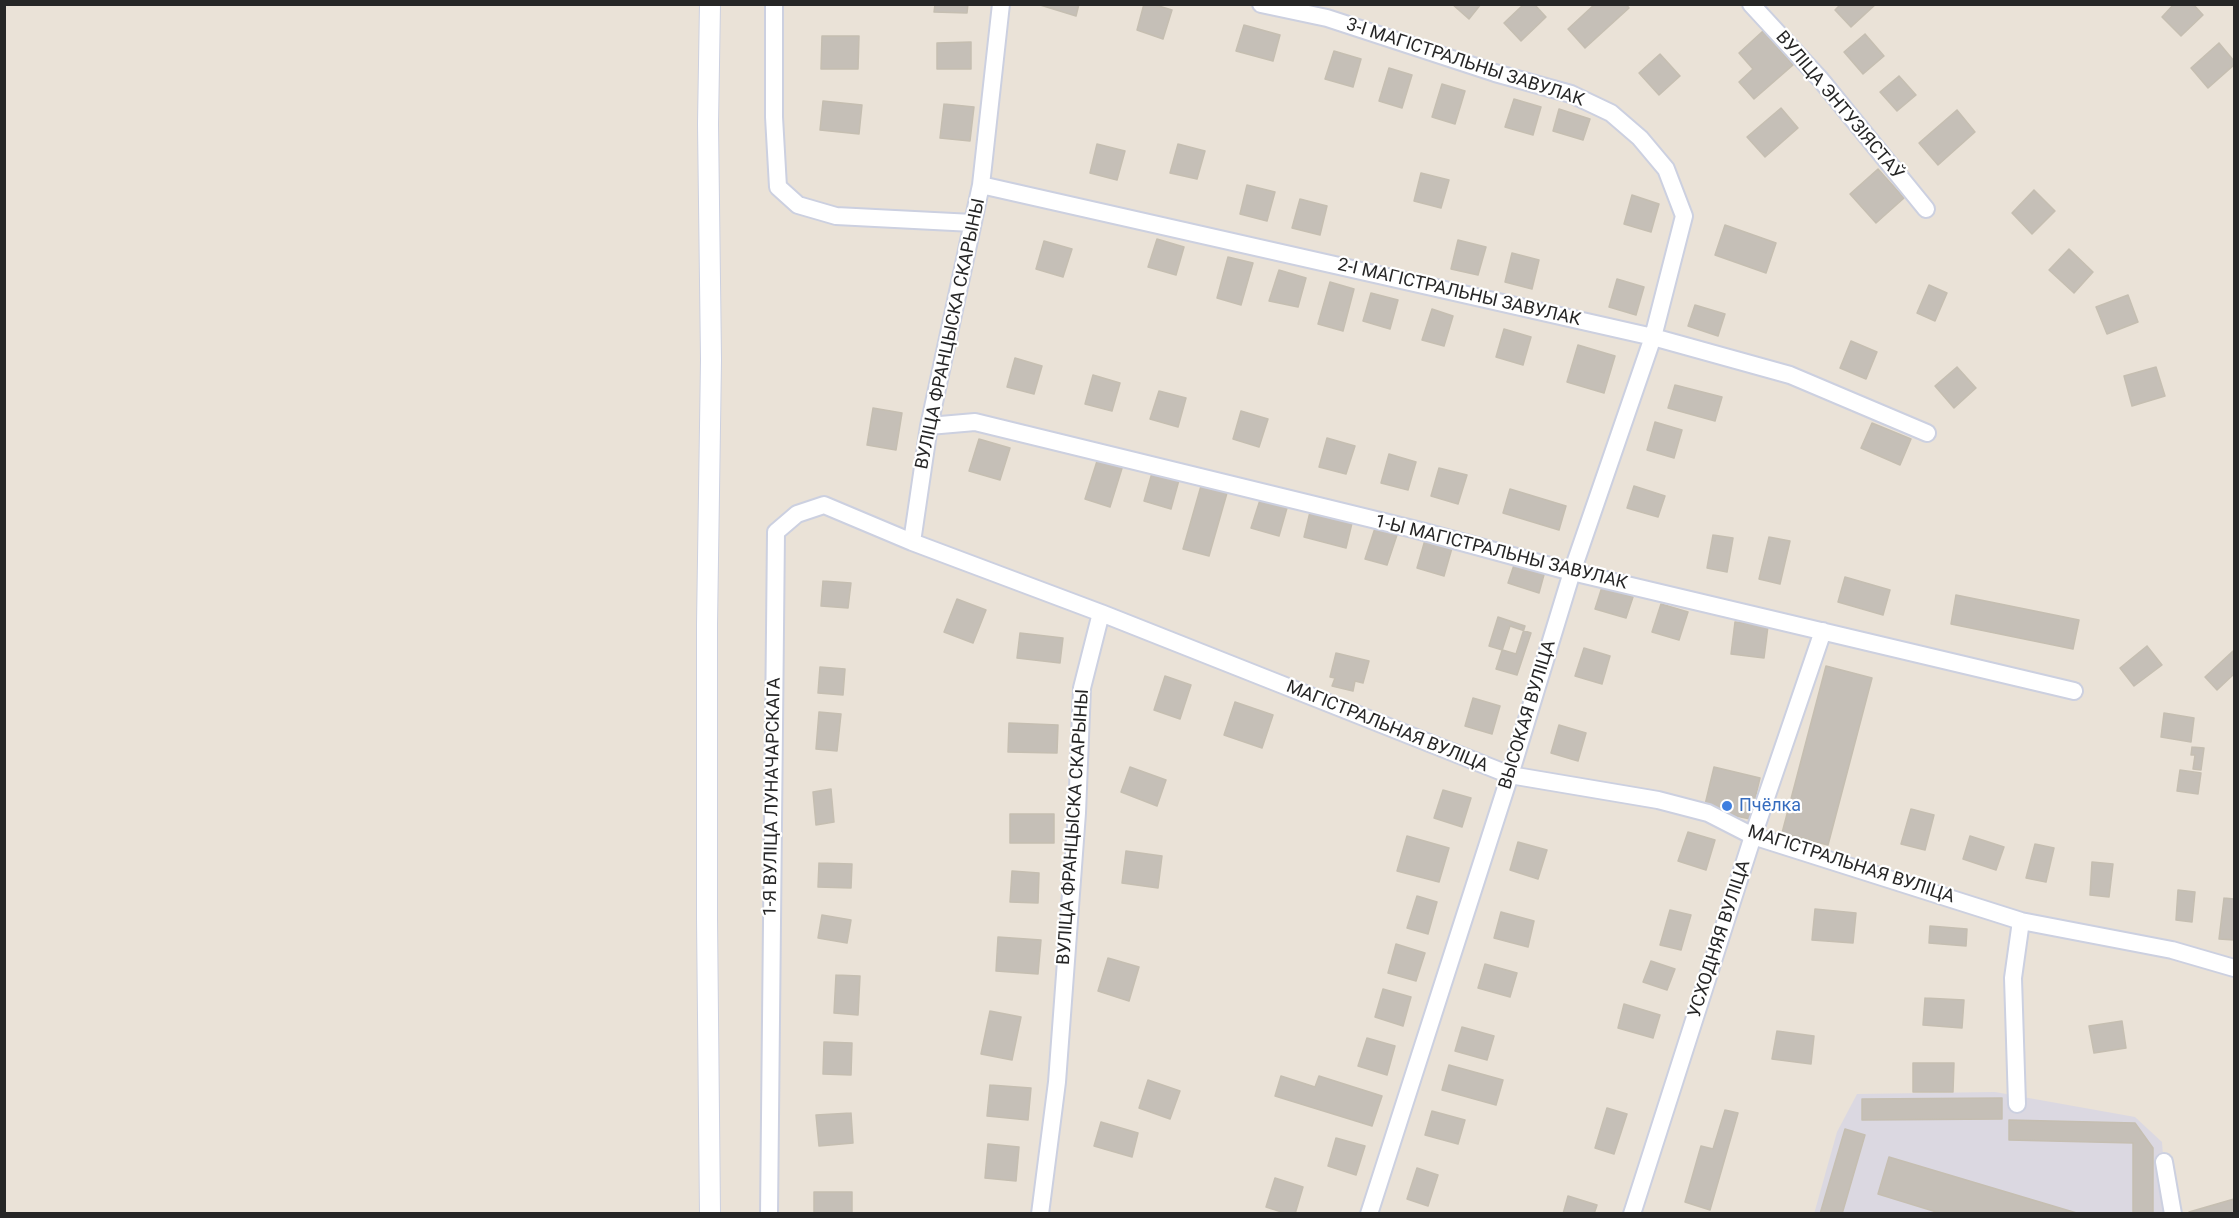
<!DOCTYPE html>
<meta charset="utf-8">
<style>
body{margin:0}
#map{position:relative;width:2239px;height:1218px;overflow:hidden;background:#eae2d7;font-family:Roboto,sans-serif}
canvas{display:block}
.frame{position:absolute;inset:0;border:6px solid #262626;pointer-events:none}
</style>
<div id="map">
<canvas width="2239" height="1218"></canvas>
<div class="frame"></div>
</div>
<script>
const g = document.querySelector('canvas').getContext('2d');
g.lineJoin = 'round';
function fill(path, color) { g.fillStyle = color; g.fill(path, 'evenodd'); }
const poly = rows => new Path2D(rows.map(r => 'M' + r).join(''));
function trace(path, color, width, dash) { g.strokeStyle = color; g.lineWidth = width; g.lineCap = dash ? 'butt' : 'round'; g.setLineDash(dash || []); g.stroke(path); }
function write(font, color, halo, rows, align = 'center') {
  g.font = font + ' Roboto,sans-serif'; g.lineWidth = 4.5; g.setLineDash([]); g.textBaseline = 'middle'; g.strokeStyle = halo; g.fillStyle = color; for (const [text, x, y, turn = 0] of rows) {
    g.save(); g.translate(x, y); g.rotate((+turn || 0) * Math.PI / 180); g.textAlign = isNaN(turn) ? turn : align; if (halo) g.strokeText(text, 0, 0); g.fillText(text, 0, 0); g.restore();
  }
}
const industrial = poly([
 [1995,1092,2135,1117,2162,1142,2167,1213,1814,1214,1837,1132,1857,1094]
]);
const building = poly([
 [935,4,968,4,967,13,934,12,935,4],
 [1037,4,1079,4,1076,16,1037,4],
 [1144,4,1152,4,1172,10,1163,39,1137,30,1144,4],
 [1452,4,1481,4,1469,19,1452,4],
 [1524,4,1534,4,1546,17,1521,41,1504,23,1524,4],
 [1595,4,1626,4,1629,8,1585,48,1568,29,1595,4],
 [1841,4,1876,4,1851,27,1835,10,1841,4],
 [2174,4,2193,4,2203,15,2181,36,2162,17,2174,4],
 [1244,25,1280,35,1273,61,1236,51,1244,25],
 [1763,31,1793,65,1754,99,1739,82,1753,69,1739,53,1763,31],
 [1865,34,1884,56,1863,74,1844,52,1865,34],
 [822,36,859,36,858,69,821,69,822,36],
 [971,42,971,69,937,69,937,43,971,42],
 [2219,43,2234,61,2234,65,2208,88,2191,68,2219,43],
 [1334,51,1361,59,1353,87,1325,79,1334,51],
 [1660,54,1680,76,1659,95,1639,73,1660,54],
 [1389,68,1412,75,1402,108,1379,101,1389,68],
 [1899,76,1916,95,1897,111,1880,92,1899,76],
 [1442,84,1465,91,1455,124,1432,117,1442,84],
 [1514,99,1541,107,1533,135,1505,127,1514,99],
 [823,101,862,105,859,134,820,130,823,101],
 [944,104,974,107,970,141,940,138,944,104],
 [1781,108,1798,128,1765,157,1747,137,1781,108],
 [1559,109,1590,119,1583,140,1553,131,1559,109],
 [1957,110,1975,132,1938,165,1919,143,1957,110],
 [1097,144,1125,151,1117,180,1090,173,1097,144],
 [1178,144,1205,151,1197,179,1170,173,1178,144],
 [1878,169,1904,198,1876,223,1850,194,1878,169],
 [1421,173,1449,180,1441,208,1414,201,1421,173],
 [1247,185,1275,192,1267,221,1240,214,1247,185],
 [2034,190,2055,211,2032,234,2012,213,2034,190],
 [1632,195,1659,204,1651,232,1624,224,1632,195],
 [1300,199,1327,206,1320,235,1292,228,1300,199],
 [1725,225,1776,243,1766,273,1715,255,1725,225],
 [1157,239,1184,247,1176,275,1148,267,1157,239],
 [1458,240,1486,247,1478,275,1451,269,1458,240],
 [1044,241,1072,249,1063,277,1036,269,1044,241],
 [2069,249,2093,272,2074,293,2049,270,2069,249],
 [1512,253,1539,260,1532,289,1505,282,1512,253],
 [1228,257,1253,263,1241,305,1217,298,1228,257],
 [1279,270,1306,278,1298,307,1269,301,1279,270],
 [1617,279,1644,287,1636,315,1609,307,1617,279],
 [1330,282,1354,289,1343,331,1318,324,1330,282],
 [1929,285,1947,293,1935,321,1917,313,1929,285],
 [1371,293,1398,300,1390,329,1363,321,1371,293],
 [2128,295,2138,322,2107,334,2096,307,2128,295],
 [1695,305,1725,314,1718,336,1688,326,1695,305],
 [1432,309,1453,316,1444,346,1422,340,1432,309],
 [1504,329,1531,337,1523,365,1496,357,1504,329],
 [1851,341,1877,352,1866,379,1840,368,1851,341],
 [1578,345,1615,356,1604,393,1567,382,1578,345],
 [1015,358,1042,366,1034,394,1007,387,1015,358],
 [1957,367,1976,388,1954,408,1935,386,1957,367],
 [2156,367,2165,396,2132,406,2124,376,2156,367],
 [1093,375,1120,383,1112,411,1085,404,1093,375],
 [1675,385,1722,397,1715,421,1668,408,1675,385],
 [1159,391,1186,398,1178,427,1150,419,1159,391],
 [873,408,902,413,896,450,867,445,873,408],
 [1241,411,1268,419,1259,447,1233,439,1241,411],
 [1655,422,1682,430,1674,458,1647,450,1655,422],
 [1872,423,1911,439,1900,465,1861,448,1872,423],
 [1327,438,1355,446,1346,474,1319,467,1327,438],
 [979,439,1010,448,1000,480,969,471,979,439],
 [1389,454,1416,462,1408,490,1381,483,1389,454],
 [1098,458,1123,465,1110,507,1085,499,1098,458],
 [1439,468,1467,475,1458,504,1431,496,1439,468],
 [1152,473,1179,480,1171,509,1144,501,1152,473],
 [1201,486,1227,493,1209,556,1183,549,1201,486],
 [1634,486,1665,496,1658,517,1627,508,1634,486],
 [1510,489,1566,506,1559,530,1503,513,1510,489],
 [1260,500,1287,508,1279,536,1251,528,1260,500],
 [1310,512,1352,523,1346,548,1304,537,1310,512],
 [1375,528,1397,535,1387,565,1365,559,1375,528],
 [1713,535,1733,538,1727,572,1707,568,1713,535],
 [1769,537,1790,541,1780,584,1759,579,1769,537],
 [1425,540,1452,548,1444,576,1417,568,1425,540],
 [1515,562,1545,571,1539,593,1508,583,1515,562],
 [1845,577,1890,590,1883,615,1838,602,1845,577],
 [823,581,851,583,848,608,821,606,823,581],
 [1602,587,1633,597,1626,618,1595,609,1602,587],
 [1956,595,2079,620,2073,649,1951,624,1956,595],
 [957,599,986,610,973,643,944,632,957,599],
 [1661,604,1688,612,1679,640,1652,632,1661,604],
 [1498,617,1525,626,1516,654,1489,646,1498,617],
 [1735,622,1768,626,1764,658,1731,654,1735,622],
 [1510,626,1531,633,1517,675,1496,669,1510,626],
 [1020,633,1063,638,1060,663,1017,658,1020,633],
 [2147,646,2162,665,2134,686,2120,668,2147,646],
 [1584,648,1610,656,1602,684,1575,676,1584,648],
 [2233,651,2234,674,2217,690,2205,677,2233,651],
 [1336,653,1369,661,1363,683,1355,681,1353,691,1332,686,1335,678,1330,677,1336,653],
 [1826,666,1872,678,1828,845,1782,833,1826,666],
 [820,667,845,669,843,695,818,693,820,667],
 [1165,676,1191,685,1180,719,1154,710,1165,676],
 [1473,698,1500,706,1492,734,1465,726,1473,698],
 [1235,702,1273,715,1262,748,1224,735,1235,702],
 [819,712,841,714,837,751,816,749,819,712],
 [2164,713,2194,718,2191,742,2161,737,2164,713],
 [1009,723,1058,725,1057,753,1008,752,1009,723],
 [1559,725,1586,733,1578,761,1551,753,1559,725],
 [2192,747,2204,748,2201,770,2193,769,2195,755,2191,755,2192,747],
 [1130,767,1166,780,1157,806,1121,792,1130,767],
 [1714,767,1760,778,1750,819,1704,809,1714,767],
 [2180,770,2201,773,2198,794,2177,791,2180,770],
 [831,789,834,822,816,825,813,792,831,789],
 [1443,790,1471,798,1462,827,1434,818,1443,790],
 [1911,809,1934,815,1925,850,1901,844,1911,809],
 [1010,814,1054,814,1054,843,1010,843,1010,814],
 [1688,832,1715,840,1706,870,1678,861,1688,832],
 [1407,836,1449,848,1439,882,1397,871,1407,836],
 [1970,836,2004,847,1996,870,1963,859,1970,836],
 [1518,842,1547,850,1538,879,1510,870,1518,842],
 [2035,844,2054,848,2046,882,2026,878,2035,844],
 [1126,851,1162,856,1158,888,1122,883,1126,851],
 [2092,862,2113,864,2109,897,2090,895,2092,862],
 [819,863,852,864,851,888,818,887,819,863],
 [1012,871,1039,873,1038,903,1010,902,1012,871],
 [2178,890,2195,892,2192,922,2176,920,2178,890],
 [1417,896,1437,902,1428,934,1407,928,1417,896],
 [2224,898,2234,899,2234,940,2219,939,2224,898],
 [1815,909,1856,913,1853,943,1812,940,1815,909],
 [1670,910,1691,915,1681,950,1660,945,1670,910],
 [1501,912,1534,921,1528,947,1494,938,1501,912],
 [822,915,851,920,847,943,818,938,822,915],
 [1930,926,1967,929,1966,946,1929,943,1930,926],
 [998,937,1041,940,1038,974,996,971,998,937],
 [1396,944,1425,953,1416,981,1388,973,1396,944],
 [1108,958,1139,967,1129,1001,1098,991,1108,958],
 [1651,961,1675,969,1667,990,1643,982,1651,961],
 [1485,964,1517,973,1510,997,1478,988,1485,964],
 [836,975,860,976,858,1015,834,1013,836,975],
 [1383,989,1411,997,1403,1026,1375,1017,1383,989],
 [1925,998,1964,1000,1962,1028,1923,1025,1925,998],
 [1624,1004,1660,1015,1653,1038,1618,1028,1624,1004],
 [990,1011,1021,1017,1012,1060,981,1054,990,1011],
 [2122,1021,2126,1048,2094,1053,2089,1026,2122,1021],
 [1462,1027,1494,1036,1487,1060,1455,1051,1462,1027],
 [1777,1031,1814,1036,1811,1064,1772,1059,1777,1031],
 [1367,1038,1395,1046,1387,1075,1358,1066,1367,1038],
 [824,1042,852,1043,851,1075,823,1074,824,1042],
 [1913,1063,1954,1063,1953,1092,1913,1092,1913,1063],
 [1449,1065,1503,1080,1496,1105,1442,1090,1449,1065],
 [1281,1076,1315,1087,1319,1076,1382,1096,1372,1126,1275,1096,1281,1076],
 [1148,1080,1180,1091,1170,1119,1139,1108,1148,1080],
 [990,1085,1031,1088,1028,1120,987,1116,990,1085],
 [2002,1098,2002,1119,1862,1120,1862,1099,2002,1098],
 [1607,1108,1627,1114,1614,1154,1595,1148,1607,1108],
 [1725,1110,1738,1113,1710,1210,1685,1202,1701,1146,1713,1149,1725,1110],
 [1432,1111,1465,1120,1458,1144,1425,1135,1432,1111],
 [851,1113,853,1143,819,1146,816,1115,851,1113],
 [2009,1120,2135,1123,2153,1148,2153,1214,2133,1214,2133,1143,2009,1140,2009,1120],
 [1101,1122,1138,1133,1132,1157,1094,1146,1101,1122],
 [1845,1129,1865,1135,1842,1214,1820,1214,1845,1129],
 [1336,1138,1365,1146,1356,1175,1328,1166,1336,1138],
 [988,1144,1019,1147,1016,1181,985,1178,988,1144],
 [1889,1157,2080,1214,1943,1214,1878,1194,1889,1157],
 [1417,1168,1438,1175,1428,1206,1407,1199,1417,1168],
 [1275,1178,1303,1187,1295,1214,1288,1214,1266,1207,1275,1178],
 [814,1192,852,1192,852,1214,814,1214,814,1192],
 [1568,1196,1597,1205,1594,1214,1563,1214,1568,1196],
 [2234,1199,2234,1214,2189,1214,2189,1212,2234,1199]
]);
const minor = poly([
 [774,4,774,117,778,187,798,205,836,216,973,223],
 [1001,4,981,185,929,426,912,542,1101,613,1082,688,1077,813,1057,1082,1040,1214],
 [1261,4,1327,18,1495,73,1571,94,1611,113,1640,138,1666,169,1684,216,1653,337,1572,572,1510,775,1369,1214],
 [1751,4,1821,80,1926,209],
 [981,185,1653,337,1790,375,1927,433],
 [929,426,975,422,1417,530,1572,572,2074,691],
 [1101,613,1510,775,1658,800,1708,813,1753,836,2021,921,2172,950,2234,968],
 [2017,1104,2013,978,2021,921],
 [2164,1162,2173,1214],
 [769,1214,776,532,797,514,824,505,912,542],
 [1632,1214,1753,836,1823,631]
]);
const tertiary = poly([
 [710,1214,707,918,707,625,711,360,708,124,710,4]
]);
const markers = [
 [1727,806,6,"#3f7fe0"]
];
const streetNames = [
 ["3-І МАГІСТРАЛЬНЫ ЗАВУЛАК",1465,63,18],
 ["ВУЛІЦА ЭНТУЗІЯСТАЎ",1839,106,50],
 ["2-І МАГІСТРАЛЬНЫ ЗАВУЛАК",1459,293,13],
 ["ВУЛІЦА ФРАНЦЫСКА СКАРЫНЫ",951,334,-78],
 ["1-Ы МАГІСТРАЛЬНЫ ЗАВУЛАК",1501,553,14],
 ["ВЫСОКАЯ ВУЛІЦА",1528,715,-73],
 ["МАГІСТРАЛЬНАЯ ВУЛІЦА",1387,727,22],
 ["1-Я ВУЛІЦА ЛУНАЧАРСКАГА",773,797,-89],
 ["ВУЛІЦА ФРАНЦЫСКА СКАРЫНЫ",1074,827,-86],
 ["МАГІСТРАЛЬНАЯ ВУЛІЦА",1851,865,18],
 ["УСХОДНЯЯ ВУЛІЦА",1720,939,-72]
];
const shopNames = [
 ["Пчёлка",1739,806]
];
fill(industrial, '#dbd8e1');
fill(building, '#c5bfb7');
trace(building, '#c5beb1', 1.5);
trace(minor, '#ccd0e0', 20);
trace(tertiary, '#ccd0e0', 22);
trace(minor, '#fff', 16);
trace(tertiary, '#fff', 20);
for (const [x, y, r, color] of markers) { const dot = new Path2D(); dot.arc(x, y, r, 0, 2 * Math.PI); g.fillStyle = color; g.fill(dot); trace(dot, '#fff', 2); }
write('18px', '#262626', '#fff', streetNames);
write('18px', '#366cbe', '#fff', shopNames, 'left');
</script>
